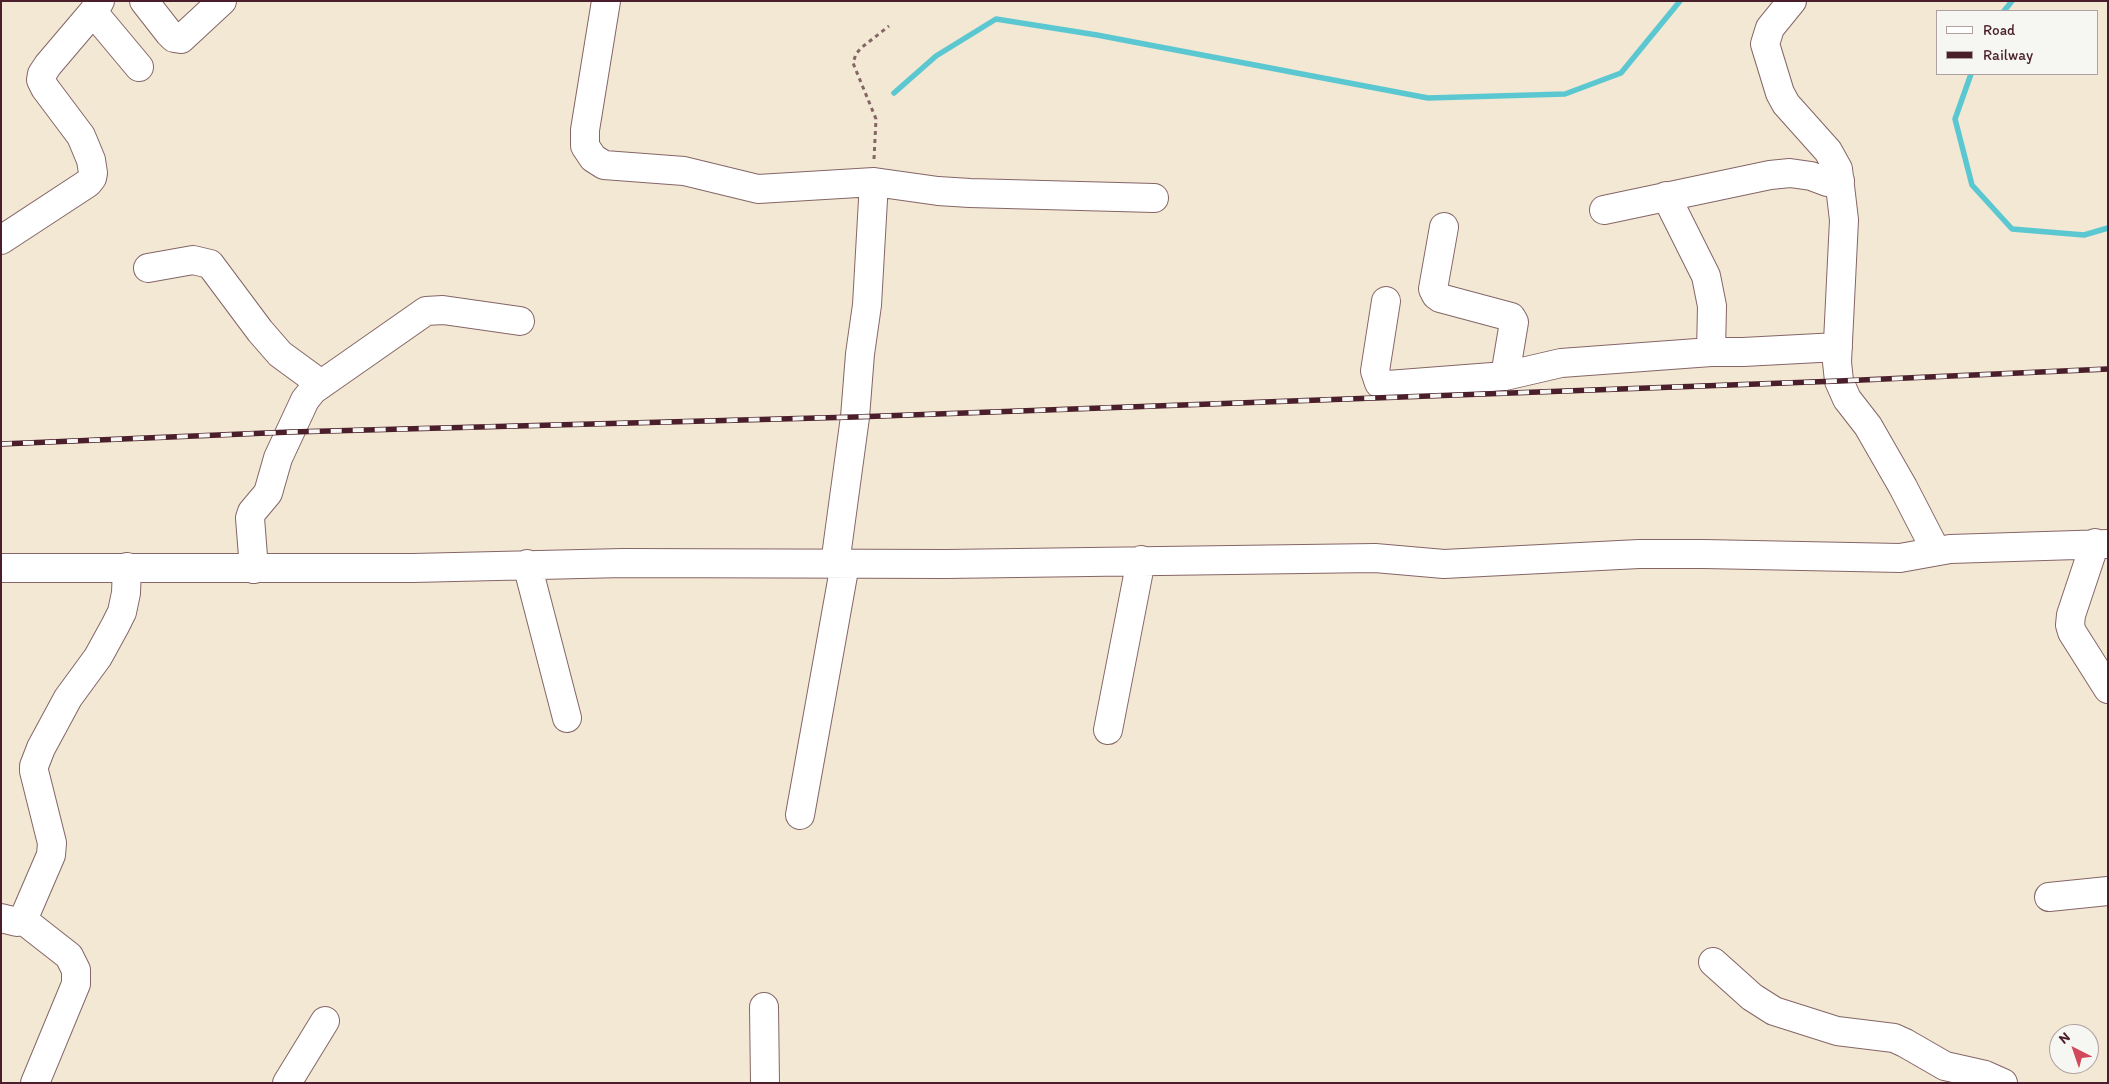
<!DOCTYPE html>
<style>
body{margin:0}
#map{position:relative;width:2109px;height:1084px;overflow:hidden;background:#f2e8d4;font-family:Itim,sans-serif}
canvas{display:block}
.frame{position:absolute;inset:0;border:2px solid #4a1f2b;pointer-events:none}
.legend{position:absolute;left:1936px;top:10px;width:162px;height:65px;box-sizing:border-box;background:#f6f6f2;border:1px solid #b1a0a2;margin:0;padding:6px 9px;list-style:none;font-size:15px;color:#4a1f2b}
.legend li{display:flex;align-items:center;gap:10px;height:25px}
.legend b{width:25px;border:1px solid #b1a0a2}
.north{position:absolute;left:2049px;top:1024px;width:50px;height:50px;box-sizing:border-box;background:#f6f6f2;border:1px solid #b1a0a2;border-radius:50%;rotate:319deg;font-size:14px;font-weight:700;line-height:20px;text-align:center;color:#4a1f2b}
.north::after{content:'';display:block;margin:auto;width:18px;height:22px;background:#d1495b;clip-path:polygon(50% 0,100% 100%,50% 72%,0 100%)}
</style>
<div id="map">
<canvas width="2109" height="1084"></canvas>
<div class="frame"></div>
<ul class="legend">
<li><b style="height:6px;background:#fff"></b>Road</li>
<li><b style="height:6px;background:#4a1f2b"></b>Railway</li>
</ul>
<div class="north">N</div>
</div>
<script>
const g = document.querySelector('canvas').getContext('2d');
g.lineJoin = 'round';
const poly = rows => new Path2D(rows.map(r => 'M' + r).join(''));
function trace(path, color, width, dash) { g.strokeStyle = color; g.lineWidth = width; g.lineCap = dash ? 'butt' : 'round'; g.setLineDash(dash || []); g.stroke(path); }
const stream = poly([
 [2004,11,2012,1],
 [1971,74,1955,119,1972,185,2012,229,2084,235,2108,228],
 [894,93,936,56,996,19,1097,35,1428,98,1565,94,1621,73,1680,1]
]);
const path = poly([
 [874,159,876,119,853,63,856,54,861,48,889,26]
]);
const minor = poly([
 [144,1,169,33,174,38,181,39,222,1],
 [606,1,585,130,585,146,593,158,604,165,684,171,758,189,874,182,938,191,970,193,1154,198],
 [1792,1,1770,28,1765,44,1780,93,1786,104,1828,151,1838,169,1844,220,1837,362,1839,381,1847,399,1868,426,1903,487,1936,551],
 [93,12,139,67],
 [1666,196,1706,276,1712,306,1711,352,1743,352,1838,347],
 [1604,210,1770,175,1790,173,1811,176,1827,182,1840,181],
 [1444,227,1433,289,1436,295,1440,298,1511,317,1514,322,1505,376],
 [1,240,88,183,92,178,93,173,91,160,81,136,45,88,41,80,42,74,48,65,93,12,100,1],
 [148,268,193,260,210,264,260,331,280,354,321,384],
 [1386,301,1375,371,1379,383,1388,385,1505,376,1561,363,1711,352],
 [2095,543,2071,615,2070,625,2072,632,2108,689],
 [527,564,567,718],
 [835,564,855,417,860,354,867,305,874,182],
 [1,568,413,568,623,563,946,564,1375,558,1444,564,1639,554,1704,554,1900,558,1950,549,2108,544],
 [254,569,250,518,252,512,268,493,278,458,305,400,313,390,426,311,443,310,520,321],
 [1108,730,1141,560],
 [800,815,845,564],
 [2049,897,2108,891],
 [1,918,17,922,23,920,51,855,52,843,34,771,34,766,41,748,68,698,98,657,115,626,122,612,126,593,127,567],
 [23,920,69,956,76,970,76,984,35,1083],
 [1713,962,1752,997,1774,1011,1837,1031,1894,1038,1905,1043,1945,1066,1985,1075,2003,1083],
 [764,1007,765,1083],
 [287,1083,325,1021]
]);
const rail = poly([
 [1,444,291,432,855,417,1839,381,2108,369]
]);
trace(stream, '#5bc8d1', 5.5);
trace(minor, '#856566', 30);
trace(path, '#856566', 3, [4, 4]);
trace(minor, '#fff', 28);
trace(rail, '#4a1f2b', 5.5);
trace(rail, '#f6f6f2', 4, [11]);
</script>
